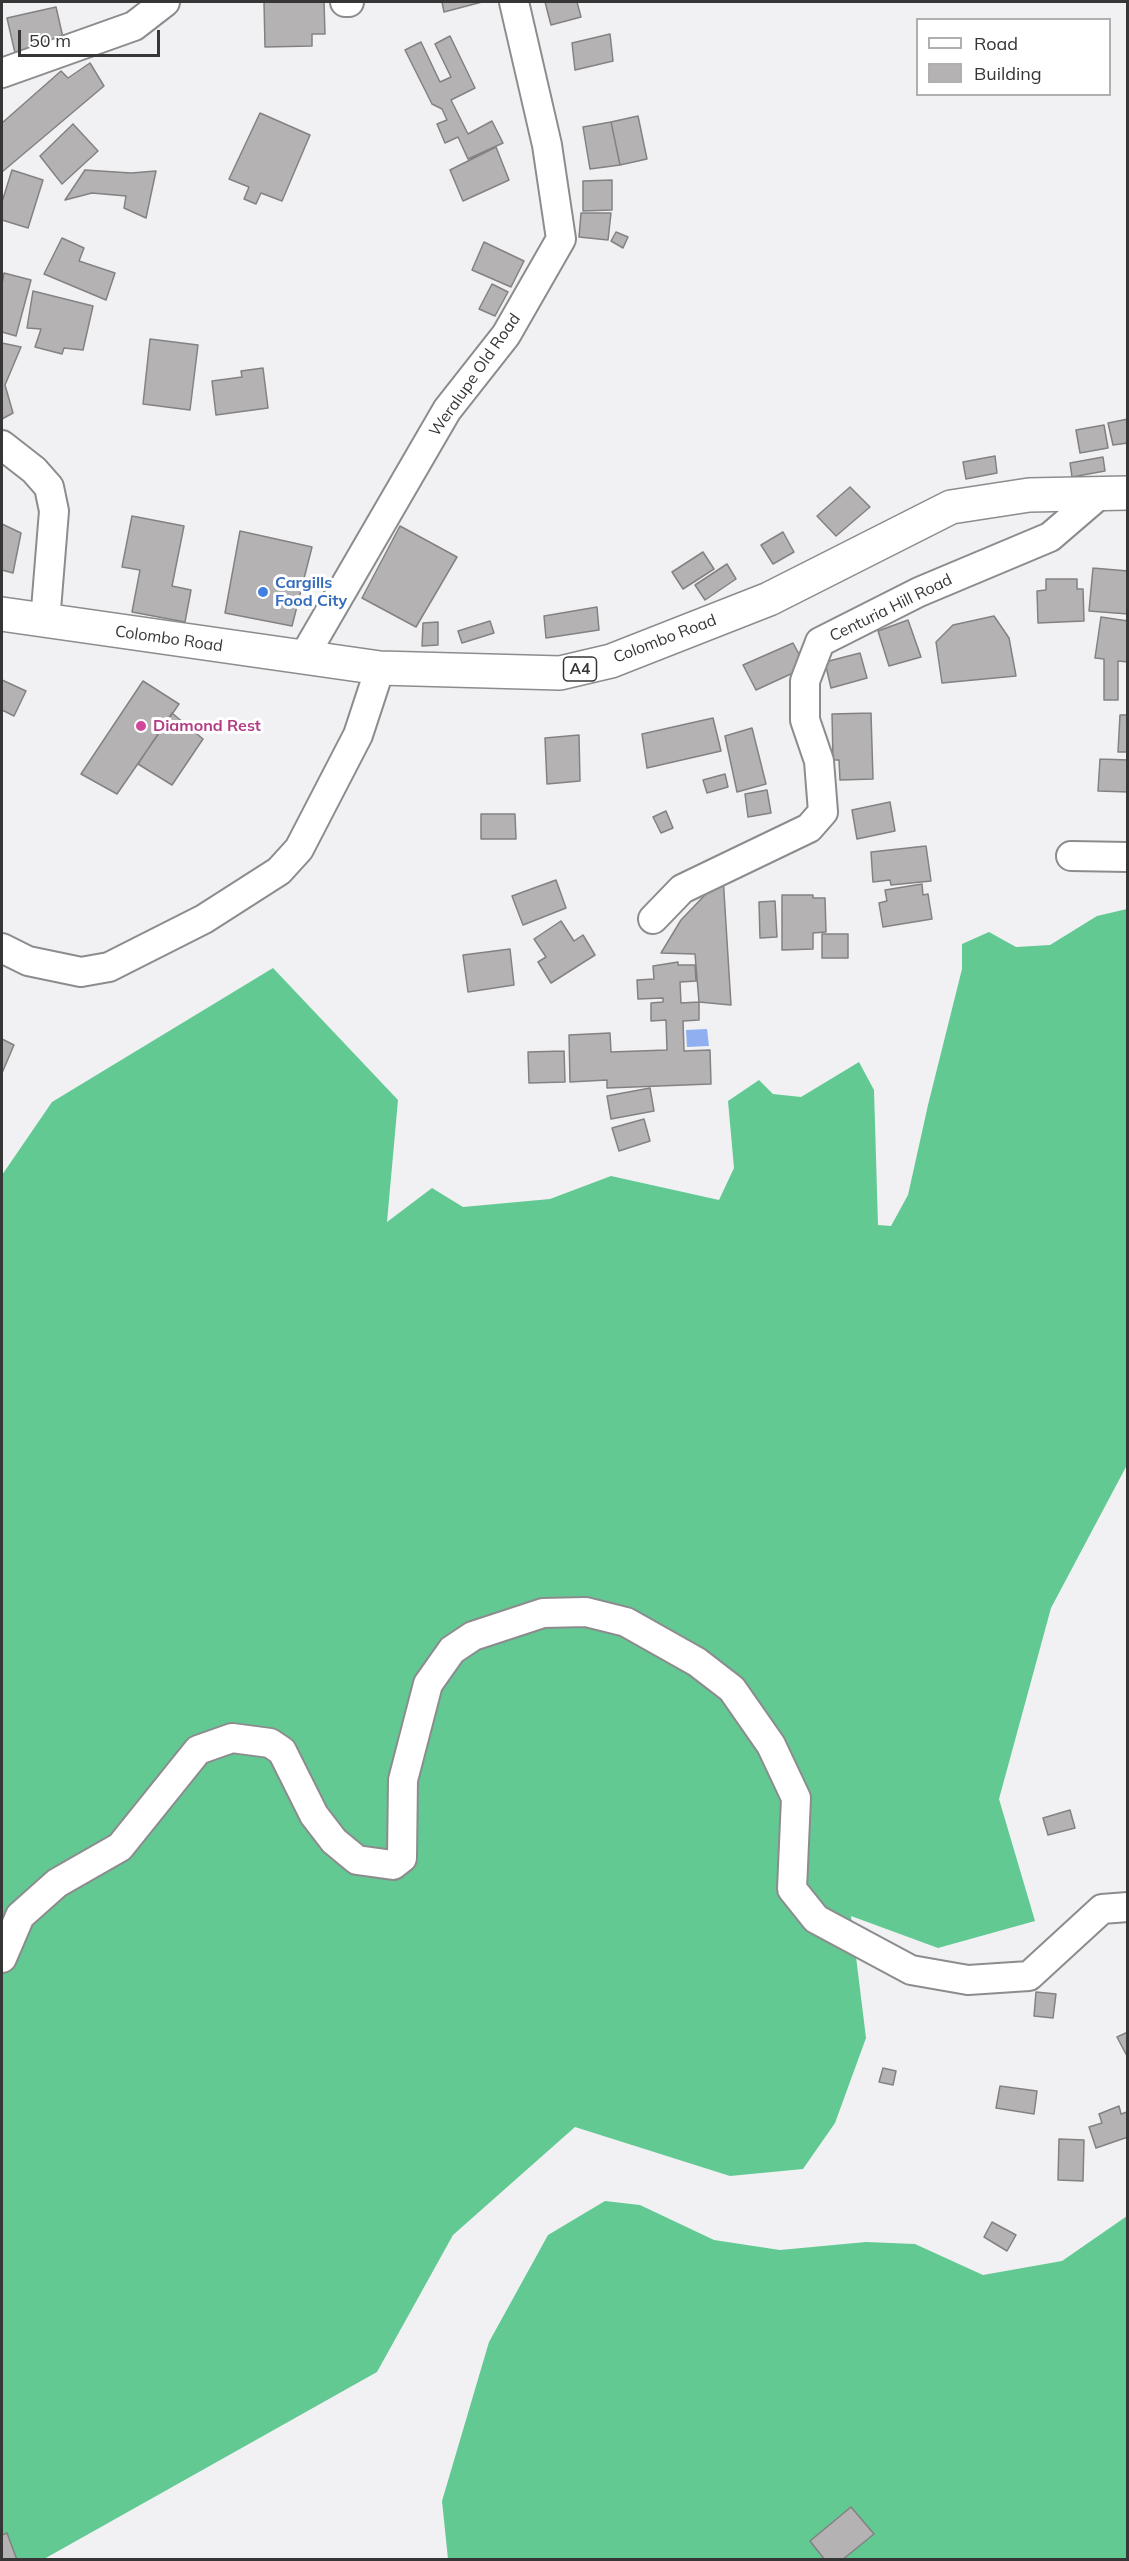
<!DOCTYPE html>
<style>
body{margin:0}
#map{position:relative;width:1129px;height:2561px;overflow:hidden;background:#f1f1f4;font-family:Mulish,sans-serif}
canvas{display:block}
.frame{position:absolute;inset:0;border:3px solid #363637;pointer-events:none}
.legend{position:absolute;left:916px;top:18px;width:195px;height:78px;box-sizing:border-box;background:#fff;border:2px solid #afafaf;margin:0;padding:8px 10px;list-style:none;font-size:18px;color:#363637}
.legend li{display:flex;align-items:center;gap:12px;height:30px}
.legend b{width:30px;border:2px solid #afafaf}
.scale{position:absolute;left:18px;top:30px;width:142px;height:27px;box-sizing:border-box;border:3px solid #363637;border-top:0;padding-left:8px;font-size:18px;line-height:21px;white-space:nowrap;color:#363637;-webkit-text-stroke:4px #fff;paint-order:stroke}
</style>
<div id="map">
<canvas width="1129" height="2561"></canvas>
<div class="frame"></div>
<ul class="legend">
<li><b style="height:8px;background:#fff"></b>Road</li>
<li><b style="height:16px;background:#b5b2b4"></b>Building</li>
</ul>
<div class="scale">50 m</div>
</div>
<script>
const g = document.querySelector('canvas').getContext('2d');
g.lineJoin = 'round';
function fill(path, color) { g.fillStyle = color; g.fill(path, 'evenodd'); }
const poly = rows => new Path2D(rows.map(r => 'M' + r).join(''));
function trace(path, color, width, dash) { g.strokeStyle = color; g.lineWidth = width; g.lineCap = dash ? 'butt' : 'round'; g.setLineDash(dash || []); g.stroke(path); }
function write(font, color, halo, rows, align = 'center') {
  g.font = font + ' Mulish,sans-serif'; g.lineWidth = 6; g.setLineDash([]); g.textBaseline = 'middle'; g.strokeStyle = halo; g.fillStyle = color; for (const [text, x, y, turn = 0] of rows) {
    g.save(); g.translate(x, y); g.rotate((+turn || 0) * Math.PI / 180); g.textAlign = isNaN(turn) ? turn : align; if (halo) g.strokeText(text, 0, 0); g.fillText(text, 0, 0); g.restore();
  }
}
const forest = poly([
 [1127,909,1127,1465,1051,1608,999,1799,1035,1921,938,1948,851,1916,866,2038,835,2123,803,2169,730,2176,575,2127,453,2235,377,2372,44,2559,2,2560,2,1175,52,1102,273,968,398,1100,387,1222,432,1188,463,1207,550,1199,611,1176,719,1200,734,1168,728,1101,759,1080,773,1094,801,1097,859,1062,874,1090,878,1225,891,1226,908,1195,928,1105,962,969,962,944,989,932,1016,947,1050,945,1097,916],
 [605,2201,640,2205,714,2240,780,2250,866,2242,915,2244,983,2275,1062,2261,1127,2216,1127,2559,448,2559,442,2501,489,2342,548,2235]
]);
const water = poly([
 [707,1029,709,1046,687,1047,686,1030]
]);
const building = poly([
 [264,2,324,2,325,34,312,34,312,46,265,47,264,2],
 [442,2,482,2,444,12,442,2],
 [545,2,577,2,581,17,551,25,545,2],
 [56,7,64,42,15,53,7,18,56,7],
 [610,34,613,61,575,70,572,43,610,34],
 [450,36,475,88,451,100,468,134,492,121,503,143,468,159,458,137,445,143,437,124,447,120,442,109,432,104,405,50,421,42,440,82,451,77,435,44,450,36],
 [90,63,104,86,2,172,2,123,61,71,68,78,90,63],
 [260,113,310,135,282,201,261,193,256,204,244,199,249,187,229,179,260,113],
 [638,116,647,159,620,165,611,122,638,116],
 [611,122,620,165,590,169,583,127,611,122],
 [73,124,98,151,62,184,40,156,73,124],
 [496,147,509,180,463,201,450,170,496,147],
 [12,170,43,180,28,228,2,220,2,202,12,170],
 [85,170,131,173,156,171,146,218,124,208,126,196,92,193,65,200,85,170],
 [612,180,612,210,583,211,583,181,612,180],
 [581,213,611,213,608,240,579,237,581,213],
 [616,232,628,237,623,248,611,241,616,232],
 [62,238,84,248,79,261,115,273,106,300,44,274,62,238],
 [484,242,524,261,511,287,472,270,484,242],
 [4,273,31,280,16,336,2,332,2,284,4,273],
 [492,284,508,292,495,316,479,309,492,284],
 [33,291,93,306,83,350,64,348,62,354,35,347,41,329,27,328,33,291],
 [150,339,198,345,190,410,143,404,150,339],
 [2,343,21,347,5,385,13,413,2,419,2,343],
 [263,368,268,408,216,415,212,381,242,377,241,371,263,368],
 [1128,419,1128,443,1113,445,1108,423,1128,419],
 [1104,425,1108,448,1080,453,1076,430,1104,425],
 [995,456,997,473,966,479,963,462,995,456],
 [1103,457,1105,471,1072,477,1070,463,1103,457],
 [850,487,870,507,836,536,817,516,850,487],
 [132,516,184,526,172,586,191,590,185,622,132,612,140,570,122,567,132,516],
 [2,524,21,533,13,573,2,570,2,524],
 [400,526,457,557,416,627,362,598,400,526],
 [240,531,312,547,292,626,225,613,240,531],
 [783,532,794,552,773,564,761,545,783,532],
 [703,552,714,569,683,589,672,572,703,552],
 [727,564,736,579,705,600,695,585,727,564],
 [1093,568,1128,571,1128,614,1089,611,1093,568],
 [1046,579,1077,579,1077,589,1083,589,1084,621,1038,623,1037,591,1046,590,1046,579],
 [597,607,599,630,546,638,544,616,597,607],
 [994,616,1009,638,1016,676,942,683,936,642,953,625,994,616],
 [1101,617,1128,621,1128,662,1118,661,1118,700,1104,700,1104,659,1095,658,1101,617],
 [908,620,921,657,889,666,878,631,908,620],
 [490,621,494,633,462,643,458,631,490,621],
 [438,622,438,645,422,646,423,623,438,622],
 [793,643,806,667,756,690,743,665,793,643],
 [860,653,867,678,831,688,825,662,860,653],
 [2,680,26,691,14,716,2,710,2,680],
 [143,681,179,704,117,794,81,774,143,681],
 [172,713,203,739,172,785,138,764,172,713],
 [871,713,873,779,840,780,839,760,833,760,832,714,871,713],
 [1120,715,1128,715,1128,752,1118,752,1120,715],
 [713,718,721,751,647,768,642,734,713,718],
 [752,728,766,784,737,792,725,736,752,728],
 [579,735,580,781,547,784,545,738,579,735],
 [1100,759,1128,760,1128,792,1098,791,1100,759],
 [725,774,728,787,707,793,703,780,725,774],
 [767,790,771,813,748,817,745,794,767,790],
 [890,802,895,831,857,839,852,810,890,802],
 [666,811,673,828,661,833,653,817,666,811],
 [481,814,515,814,516,839,481,839,481,814],
 [926,846,931,881,891,885,890,880,873,882,871,852,926,846],
 [723,876,731,1005,699,1002,695,954,661,953,681,920,723,876],
 [556,880,566,908,523,925,512,896,556,880],
 [922,884,923,895,928,894,932,919,883,927,879,903,887,901,885,890,922,884],
 [782,895,813,895,813,898,825,898,826,932,813,933,813,949,782,950,782,895],
 [775,901,777,937,760,938,759,902,775,901],
 [561,921,574,941,583,935,595,955,551,983,538,962,546,957,534,939,561,921],
 [822,934,848,934,848,958,822,958,822,934],
 [510,949,514,985,468,992,463,955,510,949],
 [678,962,678,965,695,965,696,981,680,982,681,1003,699,1002,699,1020,683,1021,684,1051,710,1050,711,1084,607,1088,607,1080,570,1082,569,1035,610,1033,611,1052,667,1050,666,1020,651,1021,651,1003,663,1002,663,998,638,999,637,980,654,979,653,966,678,962],
 [2,1039,14,1045,2,1073,2,1039],
 [564,1051,565,1082,529,1083,528,1052,564,1051],
 [650,1088,654,1111,611,1119,607,1096,650,1088],
 [644,1119,650,1141,619,1151,612,1128,644,1119],
 [1070,1810,1075,1828,1048,1835,1043,1818,1070,1810],
 [1036,1992,1056,1994,1053,2018,1034,2016,1036,1992],
 [1128,2032,1128,2058,1117,2037,1128,2032],
 [883,2068,896,2071,893,2085,879,2082,883,2068],
 [1000,2086,1037,2091,1034,2114,996,2108,1000,2086],
 [1119,2106,1121,2114,1127,2112,1128,2114,1128,2137,1096,2148,1089,2127,1102,2123,1099,2114,1119,2106],
 [1059,2139,1084,2140,1083,2181,1058,2180,1059,2139],
 [992,2222,1016,2235,1007,2251,984,2237,992,2222],
 [851,2507,874,2534,842,2560,825,2560,810,2541,851,2507],
 [7,2533,17,2560,2,2560,2,2535,7,2533]
]);
const minor = poly([
 [345,2,349,2],
 [2,73,134,26,165,2],
 [2,445,34,470,49,487,54,511,45,622],
 [303,658,447,410,506,335,561,239,547,145,514,2],
 [1071,856,1128,857],
 [653,919,682,889,809,828,823,812,819,761,805,720,805,681,820,642,919,592,1050,537,1100,494],
 [2,948,28,961,81,972,109,967,204,919,279,871,299,849,358,735,380,668],
 [2,1958,20,1916,57,1883,120,1847,198,1750,232,1738,270,1743,282,1751,314,1815,334,1841,357,1860,393,1865,402,1858,403,1780,428,1684,452,1650,473,1636,543,1613,586,1612,626,1622,697,1662,732,1689,771,1745,796,1798,792,1889,816,1919,911,1970,968,1980,1029,1976,1102,1909,1128,1907]
]);
const highway = poly([
 [2,614,380,668,560,673,611,661,769,599,951,507,1029,495,1128,493]
]);
const markers = [
 [263,592,6,"#3f7fe0"],
 [141,726,6,"#d1479c"]
];
const shields = [
 [580,669,33]
];
const shieldNames = [
 ["A4",580,669]
];
const streetNames = [
 ["Weralupe Old Road",475,375,-55],
 ["Centuria Hill Road",891,608,-26],
 ["Colombo Road",169,639,8],
 ["Colombo Road",665,639,-21]
];
const shopNames = [
 ["Cargills",275,583],
 ["Food City",275,601]
];
const hotelNames = [
 ["Diamond Rest",153,726]
];
fill(forest, '#62c993');
fill(water, '#8faff0');
fill(building, '#b5b2b4');
trace(building, '#838182', 1.5);
trace(minor, '#8c8c8f', 32);
trace(highway, '#8c8c8f', 36);
trace(minor, '#fff', 28);
trace(highway, '#fff', 33);
for (const [x, y, r, color] of markers) { const dot = new Path2D(); dot.arc(x, y, r, 0, 2 * Math.PI); g.fillStyle = color; g.fill(dot); trace(dot, '#fff', 2); }
for (const [x, y, w] of shields) { const box = new Path2D(); box.roundRect(x - w / 2, y - 12, w, 24, 4.5); g.fillStyle = '#fff'; g.fill(box); trace(box, '#363637', 1.5); }
write('bold 15px', '#363637', null, shieldNames);
write('16px', '#363637', '#fff', streetNames);
write('bold 16px', '#366cbe', '#fff', shopNames, 'left');
write('bold 16px', '#b23c85', '#fff', hotelNames, 'left');
</script>
